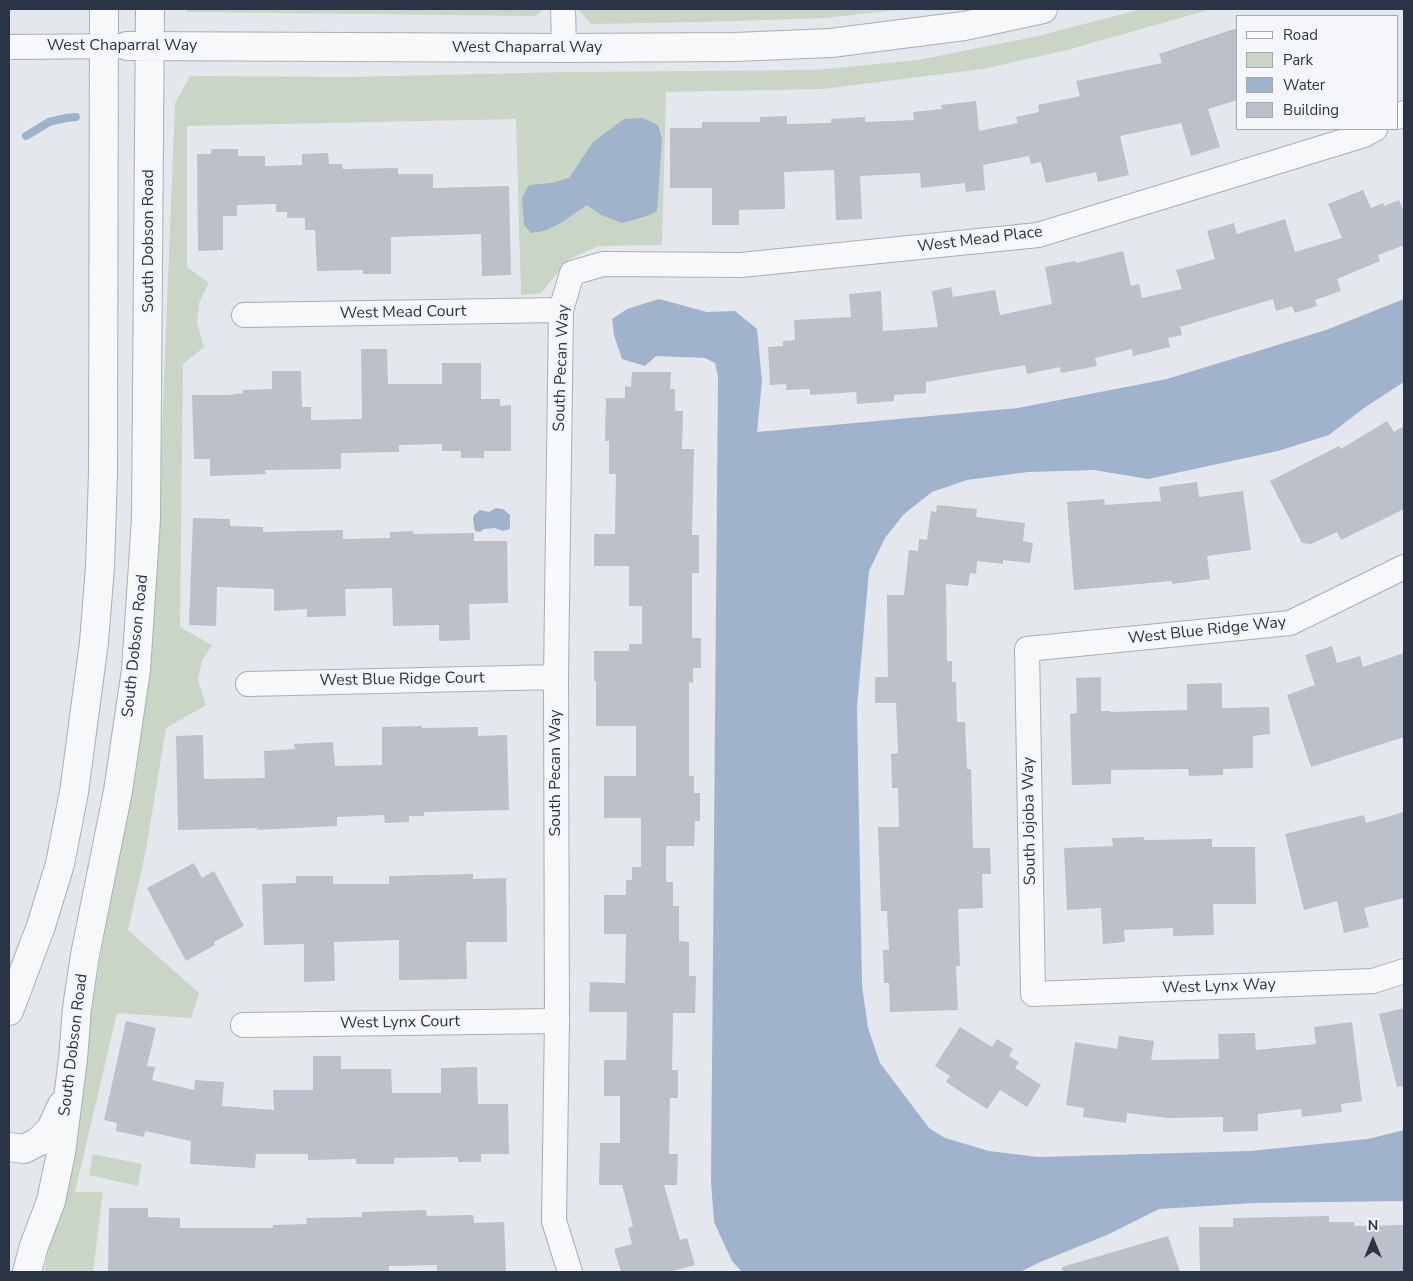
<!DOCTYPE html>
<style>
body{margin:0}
#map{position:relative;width:1413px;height:1281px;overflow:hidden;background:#e4e7ec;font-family:"Nunito Sans",sans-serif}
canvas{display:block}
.frame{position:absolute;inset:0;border:10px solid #2b3445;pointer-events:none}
.legend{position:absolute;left:1236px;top:15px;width:162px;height:115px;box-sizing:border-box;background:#f4f6f9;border:1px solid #a4a8b1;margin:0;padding:6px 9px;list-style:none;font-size:15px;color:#2b3445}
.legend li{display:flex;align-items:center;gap:10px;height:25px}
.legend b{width:25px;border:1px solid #a4a8b1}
.north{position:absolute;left:1348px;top:1216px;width:50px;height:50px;-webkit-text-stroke:4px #f4f6f9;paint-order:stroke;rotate:0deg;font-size:14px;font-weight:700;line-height:20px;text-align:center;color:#2b3445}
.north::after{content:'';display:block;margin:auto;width:18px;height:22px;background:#2b3445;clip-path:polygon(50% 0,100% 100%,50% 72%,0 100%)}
</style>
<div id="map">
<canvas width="1413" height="1281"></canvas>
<div class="frame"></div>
<ul class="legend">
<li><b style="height:6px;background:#f7f8fa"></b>Road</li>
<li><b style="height:14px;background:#c9d6c5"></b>Park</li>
<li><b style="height:14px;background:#9fb4cc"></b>Water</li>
<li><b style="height:14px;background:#bbc0ca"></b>Building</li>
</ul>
<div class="north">N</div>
</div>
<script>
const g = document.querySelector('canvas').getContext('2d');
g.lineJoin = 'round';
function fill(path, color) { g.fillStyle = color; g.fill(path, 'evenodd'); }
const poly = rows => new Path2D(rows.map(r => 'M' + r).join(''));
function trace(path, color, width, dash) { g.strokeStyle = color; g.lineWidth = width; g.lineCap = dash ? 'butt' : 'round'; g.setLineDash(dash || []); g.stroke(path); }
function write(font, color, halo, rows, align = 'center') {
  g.font = font + ' "Nunito Sans",sans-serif'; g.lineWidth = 5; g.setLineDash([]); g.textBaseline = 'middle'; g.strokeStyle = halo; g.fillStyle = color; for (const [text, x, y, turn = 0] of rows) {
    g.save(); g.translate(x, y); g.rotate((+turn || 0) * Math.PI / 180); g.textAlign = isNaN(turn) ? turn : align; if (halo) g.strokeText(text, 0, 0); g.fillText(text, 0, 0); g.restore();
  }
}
const green = poly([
 [185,9,543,9,536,16,187,12],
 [578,9,906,9,824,18,703,22,591,24],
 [1142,9,1212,9,1067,50,983,69,823,89,666,92,662,245,599,246,569,259,541,293,521,295,516,119,187,126,187,267,209,283,199,303,197,323,204,347,183,364,180,627,212,645,202,661,198,680,206,705,166,728,146,850,128,930,199,993,191,1018,117,1013,75,1192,103,1192,93,1272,44,1272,64,1178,125,808,155,606,175,103,190,76,350,77,569,72,815,70,918,60,1034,37],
 [93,1154,142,1164,138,1186,89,1175]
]);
const water = poly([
 [643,118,658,125,662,139,657,211,647,216,622,223,601,215,587,205,561,223,544,231,531,233,524,225,522,198,529,185,551,183,569,178,593,142,624,119],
 [659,299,707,312,735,311,757,329,762,381,757,432,1018,408,1167,379,1326,330,1404,299,1404,382,1364,408,1329,435,1278,451,1148,479,1094,470,1028,472,967,480,932,492,904,514,885,538,869,571,857,707,862,986,868,1028,880,1063,929,1128,945,1138,989,1151,1038,1157,1250,1151,1368,1139,1404,1130,1404,1201,1255,1203,1159,1209,1107,1235,1038,1263,1020,1272,742,1272,732,1261,714,1222,711,1182,718,376,715,363,705,358,656,356,645,366,622,359,614,335,612,319,627,309],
 [496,508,503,509,510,515,510,529,503,531,495,528,484,529,480,532,475,531,473,519,474,515,480,510,489,512]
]);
const stream = poly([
 [26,136,49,122,66,118,76,117]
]);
const building = poly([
 [1237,28,1237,100,1208,109,1220,147,1191,156,1181,123,1120,136,1129,175,1098,182,1096,172,1046,183,1041,162,1031,164,1029,156,983,165,985,190,966,192,965,183,921,188,920,173,860,176,862,219,836,220,834,170,784,172,785,209,739,210,739,225,712,225,712,188,670,188,670,128,702,128,702,122,760,122,760,117,787,116,787,124,831,123,831,119,865,117,865,122,914,120,913,112,942,109,941,105,976,101,979,131,1018,123,1016,117,1039,112,1038,105,1080,96,1076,81,1162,63,1159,54],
 [211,149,238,149,238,156,265,156,265,166,302,165,302,154,328,153,329,164,342,164,343,169,398,168,398,174,433,174,433,188,509,186,511,275,482,276,481,234,391,237,391,274,363,274,363,270,317,271,315,230,305,230,305,218,287,218,287,212,276,212,276,204,237,205,237,216,223,216,223,250,198,251,197,154,211,154],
 [1363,190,1371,208,1383,203,1384,206,1399,200,1404,212,1404,245,1378,255,1380,261,1337,279,1341,291,1315,300,1317,306,1295,313,1292,306,1276,311,1273,299,1180,327,1182,335,1168,338,1170,347,1133,356,1132,349,1095,358,1097,366,1061,373,1060,367,1027,374,1025,365,926,382,926,393,894,395,894,401,857,404,856,392,810,395,810,389,786,390,786,384,770,385,768,347,783,346,783,341,795,340,794,320,851,317,849,294,881,291,883,331,938,327,932,291,951,287,953,297,995,290,1000,315,1052,304,1045,267,1075,261,1076,263,1123,251,1131,286,1139,284,1142,298,1182,289,1176,270,1215,259,1207,231,1234,223,1237,234,1285,219,1295,252,1342,238,1328,204],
 [361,349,387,349,388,384,442,384,442,363,481,363,481,399,500,399,500,406,511,405,511,451,484,451,484,458,461,458,461,451,442,451,442,444,399,445,399,452,341,453,341,469,265,470,266,474,210,476,210,459,194,459,192,395,229,395,243,393,243,390,272,389,272,371,301,371,302,407,311,407,311,420,362,419],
 [632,372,671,372,670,389,675,389,675,411,683,411,682,449,694,449,692,535,699,535,699,573,692,573,692,638,701,638,701,668,693,668,693,683,689,682,689,776,694,776,694,793,700,793,700,821,695,821,694,846,666,846,666,882,673,882,673,906,679,906,679,941,689,942,689,976,696,976,695,1013,673,1013,672,1070,678,1070,678,1098,670,1098,669,1154,678,1154,677,1185,664,1185,680,1240,687,1238,695,1265,669,1272,621,1272,614,1249,632,1244,628,1228,633,1226,622,1185,599,1185,600,1143,620,1143,620,1096,604,1096,604,1060,626,1060,627,1012,589,1012,590,982,625,983,626,934,604,934,604,895,626,895,626,880,632,880,632,867,641,867,641,818,604,818,604,776,636,776,636,726,596,726,596,681,594,681,594,651,629,651,629,644,642,644,642,606,629,606,629,566,594,566,594,534,615,534,616,474,609,474,609,441,605,441,606,398,625,398,625,386,631,387],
 [1387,421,1394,432,1404,426,1404,509,1341,540,1337,532,1311,544,1302,543,1270,481,1339,446,1341,449],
 [1197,482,1199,497,1243,491,1251,550,1207,556,1210,579,1172,584,1172,581,1074,590,1067,502,1104,499,1105,505,1161,501,1159,487],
 [937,505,977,509,976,517,1025,523,1023,541,1033,543,1030,563,1003,560,1003,564,977,561,976,574,970,573,968,586,946,584,947,661,952,661,952,682,956,682,957,722,965,722,967,769,971,769,973,848,990,848,991,874,982,874,983,908,958,909,960,966,956,966,958,1010,890,1012,889,983,884,983,883,950,889,950,887,911,881,911,878,827,899,827,898,788,892,788,891,754,898,753,896,703,875,703,875,677,888,677,887,595,904,595,909,550,918,551,919,539,927,540,931,511,936,512],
 [193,518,230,519,230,526,263,527,263,532,343,530,343,539,390,538,390,532,413,531,414,534,474,533,474,541,507,541,508,603,469,604,470,640,439,641,439,625,393,626,392,588,345,589,346,616,307,617,307,609,274,611,274,589,217,587,216,626,189,625],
 [1332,646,1337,663,1360,656,1363,667,1404,653,1404,737,1311,767,1287,695,1315,685,1305,655],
 [1101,677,1101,711,1110,711,1110,712,1187,710,1187,684,1222,683,1222,708,1269,707,1270,734,1253,736,1253,768,1223,769,1223,775,1189,776,1188,769,1111,770,1111,784,1072,785,1070,714,1077,713,1076,678],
 [422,726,422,728,478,727,478,736,507,735,509,810,424,812,424,816,409,816,409,822,385,823,384,815,337,817,337,826,255,830,259,828,178,830,176,736,203,735,204,779,265,778,264,751,295,749,294,744,333,742,335,766,382,765,382,727],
 [1404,812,1404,898,1364,908,1369,927,1344,933,1337,901,1304,910,1285,834,1364,815,1366,823],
 [1144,837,1144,840,1212,839,1212,847,1255,847,1256,904,1213,904,1214,935,1173,936,1173,928,1124,930,1125,942,1103,944,1101,908,1067,910,1064,848,1113,846,1112,838],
 [194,863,202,878,214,871,244,926,214,942,215,945,186,961,147,888],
 [473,874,473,879,506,878,507,942,466,942,467,979,399,980,399,940,334,942,335,981,304,982,304,944,264,945,262,884,296,883,296,876,333,876,333,884,389,884,389,876],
 [1404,1008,1404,1086,1397,1087,1379,1014],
 [126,1021,156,1028,147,1066,155,1067,152,1080,194,1090,195,1080,224,1082,222,1106,274,1110,273,1090,313,1090,313,1056,341,1056,341,1069,391,1069,392,1093,441,1093,441,1068,477,1067,478,1104,508,1104,509,1154,481,1154,481,1162,458,1162,458,1157,394,1158,394,1164,356,1164,356,1159,308,1160,308,1154,256,1154,255,1168,190,1164,191,1141,145,1131,144,1137,116,1131,117,1123,104,1120],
 [1352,1022,1362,1101,1341,1104,1342,1112,1302,1117,1301,1109,1258,1114,1258,1131,1223,1132,1223,1117,1168,1118,1127,1113,1126,1123,1083,1117,1084,1108,1066,1105,1075,1042,1117,1049,1119,1036,1154,1041,1151,1060,1219,1059,1218,1034,1255,1033,1256,1050,1316,1044,1314,1027],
 [960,1027,992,1047,997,1039,1013,1049,1009,1056,1019,1062,1015,1068,1041,1085,1027,1107,1000,1090,987,1109,946,1082,950,1076,935,1066],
 [109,1208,148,1208,148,1217,180,1218,180,1228,273,1228,273,1225,307,1224,306,1218,362,1217,362,1212,426,1210,427,1216,473,1215,474,1223,504,1222,506,1272,437,1272,437,1265,389,1266,389,1272,108,1272],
 [1329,1216,1329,1222,1354,1222,1354,1226,1404,1225,1404,1272,1200,1272,1199,1227,1233,1227,1233,1218],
 [1168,1236,1180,1272,1062,1272,1062,1267]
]);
const minor = poly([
 [563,9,564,48],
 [9,47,122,46],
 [1397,117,1404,113],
 [244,315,561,310],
 [1404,567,1290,623,1027,649,1033,994,1373,981,1404,971],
 [248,684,556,677],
 [243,1025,557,1021],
 [570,1272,554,1221,557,1021,556,677,561,310,572,273,603,264,741,265,1038,235,1364,135,1375,129]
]);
const tertiary = poly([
 [127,46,564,48,735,47,831,43,964,26,1043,9],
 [9,1011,41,926,60,864,74,792,94,642,100,567,103,473,104,9],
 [9,1147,24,1149,38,1142,51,1129,62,1105],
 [27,1272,34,1246,51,1201,61,1153,73,1059,77,1008,85,955,118,791,136,670,146,519,150,9]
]);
const streetNames = [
 ["West Chaparral Way",122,46],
 ["West Chaparral Way",527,48],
 ["West Mead Place",980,240,-7],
 ["South Dobson Road",149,241,-90],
 ["West Mead Court",403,313,-1],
 ["South Pecan Way",562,368,-88],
 ["West Blue Ridge Way",1207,631,-6],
 ["South Dobson Road",136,646,-84],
 ["West Blue Ridge Court",402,680,-1],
 ["South Pecan Way",556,773,-90],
 ["South Jojoba Way",1030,821,-91],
 ["West Lynx Way",1219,987,-2],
 ["West Lynx Court",400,1023,-1],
 ["South Dobson Road",74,1045,-83]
];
fill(green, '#c9d6c5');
fill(water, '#9fb4cc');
trace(stream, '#9fb4cc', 8);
fill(building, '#bbc0ca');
trace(minor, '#a9aeb7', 26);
trace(tertiary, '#a9aeb7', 30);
trace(minor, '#f7f8fa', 24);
trace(tertiary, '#f7f8fa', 28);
write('16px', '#2b3445', '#f4f6f9', streetNames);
</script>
